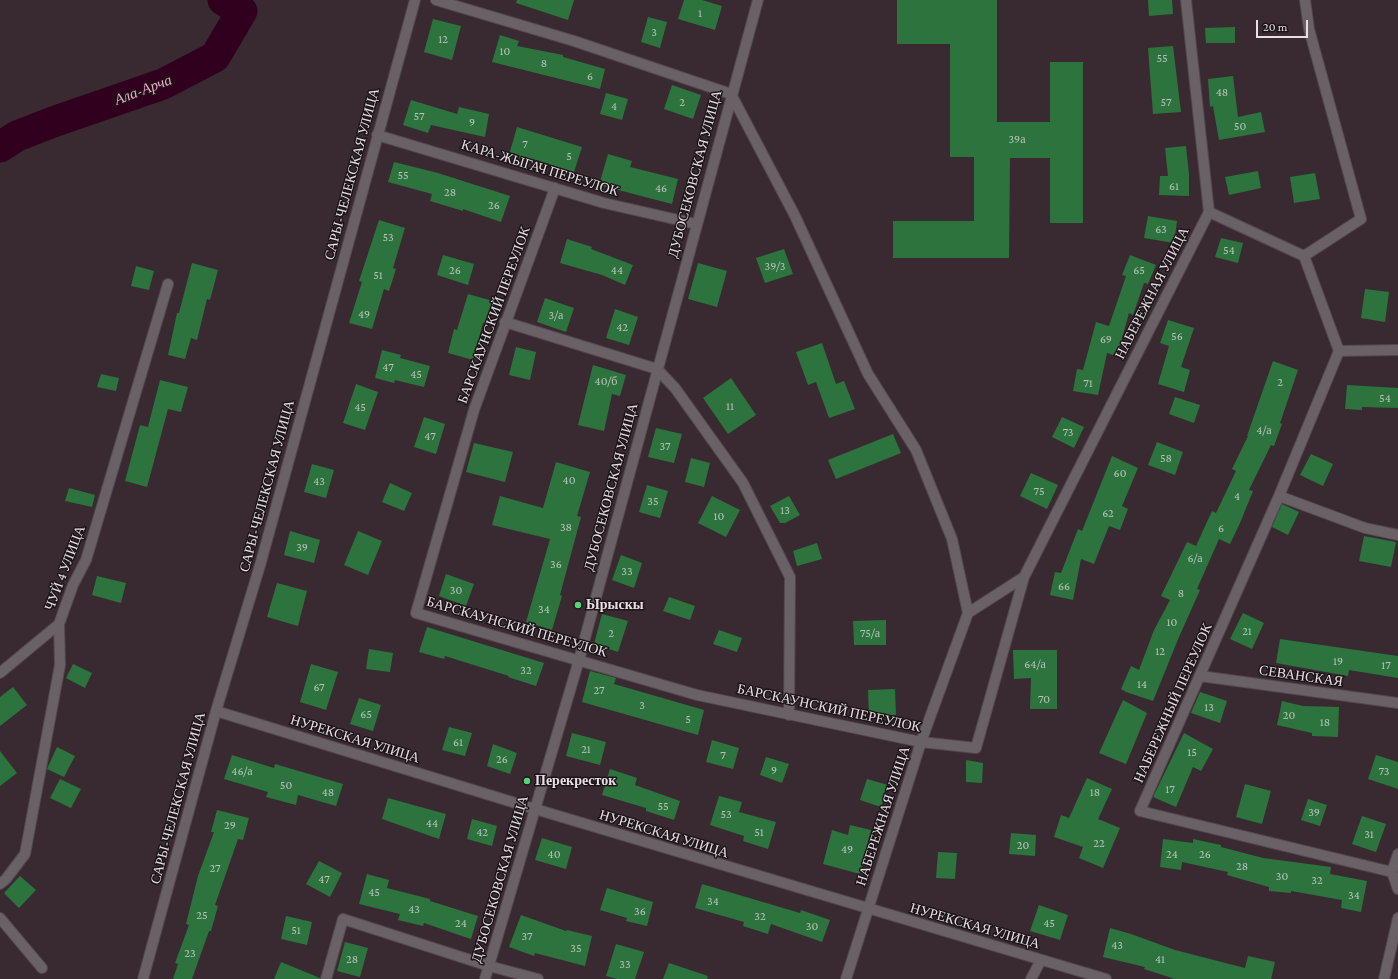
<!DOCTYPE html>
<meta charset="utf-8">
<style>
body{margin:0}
#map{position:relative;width:1398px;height:979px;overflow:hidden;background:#392a31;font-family:"Crimson Pro",serif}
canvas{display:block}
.scale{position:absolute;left:1256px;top:20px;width:52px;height:18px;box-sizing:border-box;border:2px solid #e8dee3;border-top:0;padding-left:5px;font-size:12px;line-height:14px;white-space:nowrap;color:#e8dee3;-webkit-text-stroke:3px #1c1518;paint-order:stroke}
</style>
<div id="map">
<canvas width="1398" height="979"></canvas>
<div class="scale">20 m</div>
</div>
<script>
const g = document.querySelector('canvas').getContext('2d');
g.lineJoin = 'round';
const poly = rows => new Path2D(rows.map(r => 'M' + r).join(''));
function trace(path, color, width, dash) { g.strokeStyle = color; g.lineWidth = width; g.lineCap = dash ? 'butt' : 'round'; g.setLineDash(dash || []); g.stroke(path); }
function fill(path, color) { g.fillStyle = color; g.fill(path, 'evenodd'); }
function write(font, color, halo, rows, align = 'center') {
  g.font = font + ' "Crimson Pro",serif'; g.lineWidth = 3; g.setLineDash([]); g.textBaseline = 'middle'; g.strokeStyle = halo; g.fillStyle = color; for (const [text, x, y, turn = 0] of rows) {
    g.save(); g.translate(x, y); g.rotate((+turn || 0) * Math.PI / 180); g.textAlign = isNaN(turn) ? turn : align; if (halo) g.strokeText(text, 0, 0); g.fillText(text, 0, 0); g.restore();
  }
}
const river = poly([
 [0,147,17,136,53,122,163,84,215,57,242,11,223,0]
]);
const building = poly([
 [517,0,574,0,568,20,516,3],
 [684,0,702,0,722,6,715,30,678,19],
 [897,0,997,0,997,122,1050,122,1050,62,1083,62,1083,223,1050,223,1050,158,1010,158,1009,258,893,258,893,221,974,221,974,157,950,157,950,44,897,44],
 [1148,0,1172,0,1173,14,1149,16],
 [648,17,667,22,660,48,641,42],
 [433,19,461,26,452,60,424,52],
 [1235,27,1235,43,1206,43,1205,28],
 [500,35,519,41,517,46,563,55,563,57,605,69,600,89,492,62],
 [1173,46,1181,112,1153,114,1148,48],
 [1233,76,1238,117,1261,112,1265,132,1219,140,1213,106,1210,107,1208,79],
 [672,85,701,95,693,119,664,109],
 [606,93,628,99,622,120,600,114],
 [411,100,457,114,459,107,489,114,485,137,431,125,428,133,403,125],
 [517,127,582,147,574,172,533,159,532,162,509,155],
 [1186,146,1189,174,1189,196,1159,195,1160,176,1168,176,1165,148],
 [608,154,632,161,630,167,678,179,672,204,599,185],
 [394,162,438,173,510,196,501,222,463,209,463,211,430,201,432,194,388,182],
 [1258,171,1261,188,1229,195,1225,177],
 [1315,173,1320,199,1294,203,1290,177],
 [1148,216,1177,221,1174,243,1144,238],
 [379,220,405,228,393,268,396,269,389,291,384,289,372,329,349,323,362,282,359,281],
 [1221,238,1243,243,1238,263,1215,257],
 [567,239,592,247,591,249,633,265,625,285,602,275,560,263],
 [784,249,793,274,765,283,756,258],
 [443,255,474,264,468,285,437,275],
 [1130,255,1156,265,1148,284,1144,283,1133,315,1129,313,1117,356,1107,353,1098,395,1073,391,1077,369,1083,370,1096,322,1109,326,1126,276,1122,275],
 [192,263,218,270,210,300,207,299,197,340,191,338,185,359,168,355,177,313,179,313],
 [698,263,727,271,717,307,688,299],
 [136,266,154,271,149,290,131,286],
 [1365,289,1389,292,1385,322,1361,318],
 [468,294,493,301,486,324,483,323,473,360,448,353,454,329,457,330],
 [545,298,574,308,566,332,537,322],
 [615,309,638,317,629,345,606,338],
 [1168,320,1194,328,1181,367,1190,370,1184,392,1158,384,1169,346,1160,343],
 [822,343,836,384,844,381,855,409,829,418,816,382,808,385,796,352],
 [516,347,536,352,530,380,509,375],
 [382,350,401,355,400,358,430,366,424,387,395,380,394,383,375,378],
 [1273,361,1298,370,1280,423,1282,424,1274,446,1271,445,1249,490,1253,491,1240,523,1230,544,1219,539,1197,589,1200,590,1179,637,1153,701,1126,692,1121,689,1131,666,1139,670,1154,630,1170,600,1161,596,1187,542,1196,546,1212,511,1216,513,1236,471,1232,469,1248,436,1247,436],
 [593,365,626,375,620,396,612,394,604,431,578,425],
 [101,374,119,378,116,391,97,387],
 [731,378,756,415,728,434,703,398],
 [160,380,188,387,181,412,168,409,147,487,125,481,140,425,148,427],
 [356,384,378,392,365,430,343,423],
 [1347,385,1398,388,1398,408,1362,407,1362,410,1345,409],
 [1175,397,1200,405,1194,423,1169,414],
 [424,417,445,424,436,454,414,447],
 [1062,417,1084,427,1074,448,1052,437],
 [656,428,682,434,674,463,648,457],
 [893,434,901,453,836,479,828,460],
 [1157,442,1183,452,1175,475,1148,465],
 [474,443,513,452,505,482,466,472],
 [1311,454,1333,464,1323,486,1300,475],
 [1112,456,1138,468,1122,506,1128,509,1120,530,1109,526,1094,564,1081,559,1073,600,1050,595,1055,572,1061,573,1078,529,1082,531],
 [691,458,710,463,704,487,685,482],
 [556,462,590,472,577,516,581,517,560,595,562,596,552,630,526,622,550,539,492,525,500,496,543,508],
 [312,464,334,470,326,498,304,492],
 [1031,473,1058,485,1047,509,1020,496],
 [390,483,412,493,404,511,382,502],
 [647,485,668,491,660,518,639,512],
 [69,488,95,495,92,507,65,501],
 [712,496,740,510,726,537,698,523],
 [789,496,800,515,785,523,780,523,770,506],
 [1282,504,1299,512,1288,535,1272,527],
 [290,531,320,540,314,563,284,555],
 [358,531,382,541,368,575,344,565],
 [1364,536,1396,542,1391,567,1359,561],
 [817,543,822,559,797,566,793,551],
 [621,555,642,563,634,588,612,580],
 [446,574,474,584,466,606,439,596],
 [97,576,126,583,121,603,92,595],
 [277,583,307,591,298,626,267,617],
 [669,597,695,606,690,620,663,611],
 [1243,613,1264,623,1252,649,1230,639],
 [602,614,628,621,618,652,594,644],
 [886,620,886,645,854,645,853,621],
 [427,627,544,663,536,686,508,677,509,676,445,656,444,659,419,652],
 [719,630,742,638,737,652,713,644],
 [1280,639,1398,656,1398,678,1349,670,1348,676,1276,663],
 [369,649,393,653,390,672,366,669],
 [1013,650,1057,650,1057,709,1030,709,1031,678,1014,679],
 [73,664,92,673,85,688,66,678],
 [311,664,338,672,326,710,300,702],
 [590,671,616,678,614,684,704,710,698,735,582,702],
 [13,687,27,705,0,726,0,697],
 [895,689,896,715,869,716,868,690],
 [1200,692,1227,701,1220,723,1191,713],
 [359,698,381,705,373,731,350,724],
 [1123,700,1147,713,1126,764,1099,753],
 [1282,701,1303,706,1339,707,1338,737,1312,736,1312,733,1277,725],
 [449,727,472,733,465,756,442,750],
 [572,733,606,742,600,765,566,756],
 [1184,733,1213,749,1201,771,1193,767,1176,807,1153,797],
 [712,740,739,748,733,769,706,762],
 [493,744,517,753,510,774,487,766],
 [57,747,75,756,64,777,47,769],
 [0,751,17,773,0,786],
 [232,755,274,768,275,764,343,784,336,806,298,795,296,805,266,797,268,792,224,779],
 [1376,755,1398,762,1398,789,1368,779],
 [766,757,789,764,782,783,760,775],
 [966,760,983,763,982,783,966,782],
 [610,769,637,778,635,785,680,801,674,820,646,811,646,808,602,795],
 [1087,778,1112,789,1098,819,1120,828,1103,868,1079,858,1083,847,1054,837,1061,815,1069,818],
 [60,779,81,789,71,808,50,798],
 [867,779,888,785,881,807,860,800],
 [1245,784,1271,791,1262,824,1236,817],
 [719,796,742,802,739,812,776,822,768,849,743,841,744,836,710,825],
 [388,798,446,814,439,839,382,819],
 [1308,799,1327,805,1320,826,1301,820],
 [217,810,249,818,243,840,238,839,215,905,218,906,211,931,209,931,192,979,173,979,178,964,175,963,189,925,186,924,198,876,214,832,211,832],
 [1362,816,1386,824,1376,852,1352,844],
 [472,819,497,826,492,846,467,839],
 [850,825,871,830,860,874,823,864,832,830,848,835],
 [1011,833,1036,835,1035,856,1009,854],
 [542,838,572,847,566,869,535,860],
 [1163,839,1193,843,1193,839,1221,845,1221,847,1263,858,1331,867,1330,874,1367,881,1361,912,1341,908,1342,900,1291,891,1291,893,1269,891,1269,887,1227,875,1228,872,1182,862,1181,870,1160,867],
 [938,852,957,853,955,879,936,878],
 [319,861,342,873,330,897,306,884],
 [367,874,389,880,387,888,430,899,430,901,478,916,471,939,424,923,423,926,398,920,400,914,359,904],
 [20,876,36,890,19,908,4,893],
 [702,884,800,913,801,910,830,920,822,942,771,924,768,934,743,926,744,922,695,908],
 [607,888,653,902,647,926,626,921,627,918,600,910],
 [1039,905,1068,915,1060,940,1030,931],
 [521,915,566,931,567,930,592,936,585,966,535,953,534,956,509,947],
 [286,916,312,922,307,945,281,939],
 [1110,928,1131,934,1175,950,1245,968,1248,956,1275,962,1271,979,1175,979,1144,969,1145,967,1103,957],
 [345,942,368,948,360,977,337,971],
 [616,944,644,952,635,979,617,979,606,976],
 [281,962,320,978,320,979,274,979],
 [669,963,708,976,707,979,663,979]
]);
const minor = poly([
 [436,0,574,41,731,94,795,216,868,374,916,450,952,539,968,613],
 [377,135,604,203,696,224],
 [555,188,474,410,416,613,697,695,921,742,976,748,1024,577,1209,212,1186,0],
 [1209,212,1304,256,1339,351,1398,350],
 [1304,256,1361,219,1309,29,1305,0],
 [505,322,657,369,675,388,743,483,790,577,789,715],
 [1339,351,1279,496,1140,811,1392,872,1398,854],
 [1279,496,1365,528,1398,535],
 [0,673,59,624],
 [1200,676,1398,703],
 [216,711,535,809,1106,979],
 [1392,872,1398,889],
 [0,884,6,879,25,854,60,665,59,624,73,585,86,560,168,284],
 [0,918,42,968],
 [143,979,216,711,261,562,415,0],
 [326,979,343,919,489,966,538,979],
 [485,979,579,660,758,0],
 [846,979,921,742,968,613,1024,577],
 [1031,979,1041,960],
 [1384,979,1398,918]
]);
const markers = [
 [578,605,4,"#52d673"],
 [527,781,4,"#52d673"]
];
const numberNames = [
 ["1",700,13],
 ["3",654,32],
 ["12",443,39],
 ["10",505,51],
 ["55",1162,58],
 ["8",544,63],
 ["6",590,76],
 ["48",1222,92],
 ["2",682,102],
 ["57",1166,102],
 ["4",614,106],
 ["57",419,116],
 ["9",472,122],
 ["50",1240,126],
 ["39а",1017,139],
 ["7",525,144],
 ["5",569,156],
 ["55",403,175],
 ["61",1174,186],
 ["46",661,188],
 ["28",450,192],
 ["26",494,205],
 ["63",1161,229],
 ["53",388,237],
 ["54",1229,250],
 ["39/3",775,266],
 ["26",455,270],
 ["44",617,270],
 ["65",1139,270],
 ["51",378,275],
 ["49",364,314],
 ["3/а",556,315],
 ["42",622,327],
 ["56",1177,336],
 ["69",1106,339],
 ["47",388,367],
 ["45",416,374],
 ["40/б",606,381],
 ["2",1280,382],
 ["71",1088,383],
 ["54",1385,398],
 ["11",730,406],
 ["45",360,407],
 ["4/а",1264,430],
 ["73",1068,432],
 ["47",430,436],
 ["37",665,446],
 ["58",1166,458],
 ["60",1120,473],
 ["40",569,480],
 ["43",319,481],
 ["75",1039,491],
 ["4",1237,496],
 ["35",653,501],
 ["13",785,510],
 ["62",1108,513],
 ["10",719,516],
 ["38",566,527],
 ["6",1221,528],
 ["39",302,547],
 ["6/а",1195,558],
 ["36",556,564],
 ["33",627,571],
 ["66",1064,586],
 ["30",456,590],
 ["8",1181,593],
 ["34",544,609],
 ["10",1172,622],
 ["21",1247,631],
 ["2",611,633],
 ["75/а",870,633],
 ["12",1160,651],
 ["19",1338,661],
 ["64/а",1035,664],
 ["17",1386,665],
 ["32",526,670],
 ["14",1142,684],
 ["67",319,687],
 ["27",599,690],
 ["70",1044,699],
 ["3",642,705],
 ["13",1209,707],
 ["65",366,714],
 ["20",1289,715],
 ["5",688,719],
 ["18",1325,722],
 ["61",458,742],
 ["21",586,749],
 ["15",1192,752],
 ["7",723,755],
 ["26",502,759],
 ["9",774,770],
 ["46/а",242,771],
 ["73",1384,771],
 ["50",286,785],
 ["17",1170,789],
 ["48",328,792],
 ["18",1095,792],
 ["55",663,806],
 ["39",1314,812],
 ["53",726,814],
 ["44",432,823],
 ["29",230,825],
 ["42",482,832],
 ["51",759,832],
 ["31",1369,834],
 ["22",1099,843],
 ["20",1023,845],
 ["49",847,849],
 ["40",554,854],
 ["24",1172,854],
 ["26",1205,854],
 ["28",1242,866],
 ["27",215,868],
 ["30",1282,876],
 ["47",324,879],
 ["32",1317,880],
 ["45",374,892],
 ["34",1354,895],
 ["34",713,901],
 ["43",414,909],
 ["36",640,911],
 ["25",202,915],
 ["32",760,916],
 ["24",461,923],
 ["45",1049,923],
 ["30",812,926],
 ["51",296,930],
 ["37",527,936],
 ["43",1117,945],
 ["35",576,948],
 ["23",190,953],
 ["28",352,959],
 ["41",1160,959],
 ["33",625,964]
];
const streetNames = [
 ["КАРА-ЖЫГАЧ ПЕРЕУЛОК",540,168,17],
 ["САРЫ-ЧЕЛЕКСКАЯ УЛИЦА",352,174,-75],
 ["ДУБОСЕКОВСКАЯ УЛИЦА",695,174,-75],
 ["НАБЕРЕЖНАЯ УЛИЦА",1152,293,-63],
 ["БАРСКАУНСКИЙ ПЕРЕУЛОК",494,315,-70],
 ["САРЫ-ЧЕЛЕКСКАЯ УЛИЦА",267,486,-75],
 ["ДУБОСЕКОВСКАЯ УЛИЦА",611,487,-75],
 ["ЧУЙ 4 УЛИЦА",65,568,-69],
 ["БАРСКАУНСКИЙ ПЕРЕУЛОК",517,627,16],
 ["СЕВАНСКАЯ",1301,676,8],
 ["НАБЕРЕЖНЫЙ ПЕРЕУЛОК",1173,703,-66],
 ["БАРСКАУНСКИЙ ПЕРЕУЛОК",829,708,12],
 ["НУРЕКСКАЯ УЛИЦА",355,739,17],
 ["САРЫ-ЧЕЛЕКСКАЯ УЛИЦА",178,798,-75],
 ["НАБЕРЕЖНАЯ УЛИЦА",883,816,-72],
 ["НУРЕКСКАЯ УЛИЦА",664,834,17],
 ["ДУБОСЕКОВСКАЯ УЛИЦА",500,879,-74],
 ["НУРЕКСКАЯ УЛИЦА",975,926,16]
];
const poiNames = [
 ["Ырыскы",586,605],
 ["Перекресток",535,781]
];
const waterNames = [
 ["Ала-Арча",143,90,-21]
];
trace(river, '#31001e', 31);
fill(building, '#2c733d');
trace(minor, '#55474d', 12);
trace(minor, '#696165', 10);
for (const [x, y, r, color] of markers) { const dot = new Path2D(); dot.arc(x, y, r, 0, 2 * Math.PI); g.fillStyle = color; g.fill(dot); trace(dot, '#1c1518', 1.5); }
write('12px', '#b9c3ba', null, numberNames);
write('14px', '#e8dee3', '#1c1518', streetNames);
write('bold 14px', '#e8dee3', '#1c1518', poiNames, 'left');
write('italic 15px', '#f9a4ce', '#1c1518', waterNames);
</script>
